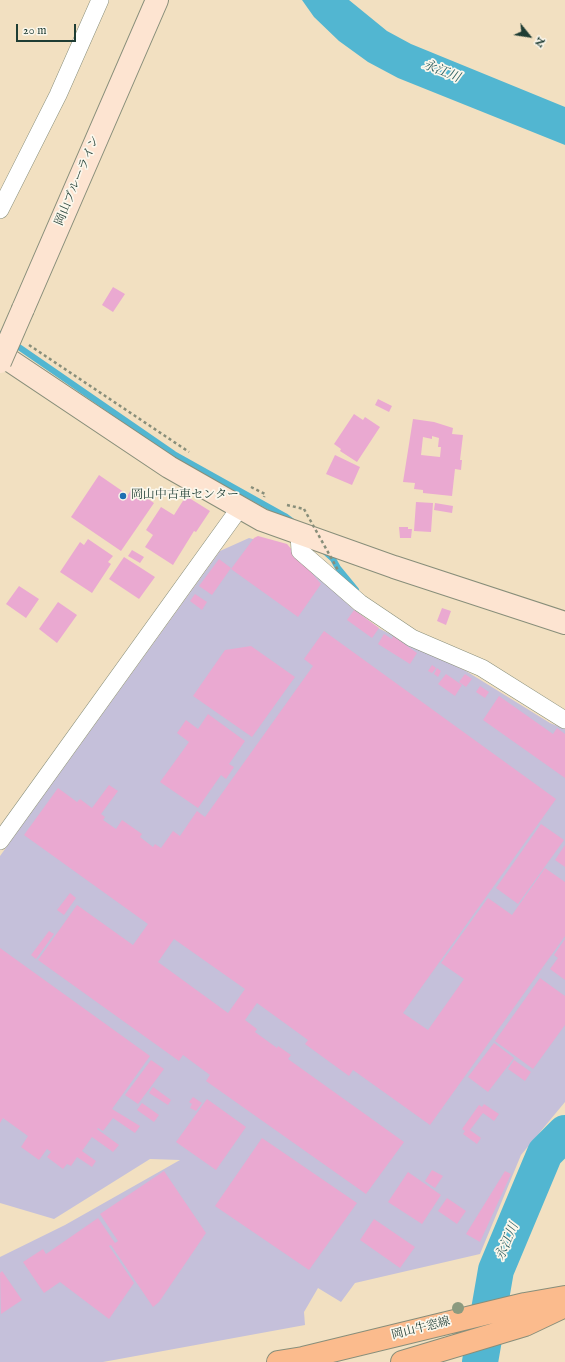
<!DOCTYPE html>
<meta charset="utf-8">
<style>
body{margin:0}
#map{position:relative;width:565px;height:1362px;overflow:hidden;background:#f2e0c1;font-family:"IM FELL English",serif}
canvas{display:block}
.north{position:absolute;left:509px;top:16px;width:40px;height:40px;-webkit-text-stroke:3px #fbf7ec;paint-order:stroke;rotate:120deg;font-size:11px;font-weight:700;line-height:16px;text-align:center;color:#1f3d34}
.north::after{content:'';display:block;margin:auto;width:14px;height:18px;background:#1f3d34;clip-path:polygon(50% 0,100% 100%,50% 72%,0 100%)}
.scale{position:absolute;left:16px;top:24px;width:60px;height:18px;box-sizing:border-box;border:2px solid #1f3d34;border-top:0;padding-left:5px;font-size:12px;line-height:14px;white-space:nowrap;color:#1f3d34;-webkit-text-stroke:3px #fbf7ec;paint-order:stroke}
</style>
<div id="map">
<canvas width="565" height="1362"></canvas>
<div class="north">N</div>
<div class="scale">20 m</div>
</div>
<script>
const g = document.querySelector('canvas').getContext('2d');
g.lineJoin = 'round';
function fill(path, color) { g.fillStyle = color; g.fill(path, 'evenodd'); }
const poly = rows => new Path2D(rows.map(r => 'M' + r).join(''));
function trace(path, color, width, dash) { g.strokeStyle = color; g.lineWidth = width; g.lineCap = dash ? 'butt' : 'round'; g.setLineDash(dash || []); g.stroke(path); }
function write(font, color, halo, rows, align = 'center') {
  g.font = font + ' "IM FELL English","Noto Serif JP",serif'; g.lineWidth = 3.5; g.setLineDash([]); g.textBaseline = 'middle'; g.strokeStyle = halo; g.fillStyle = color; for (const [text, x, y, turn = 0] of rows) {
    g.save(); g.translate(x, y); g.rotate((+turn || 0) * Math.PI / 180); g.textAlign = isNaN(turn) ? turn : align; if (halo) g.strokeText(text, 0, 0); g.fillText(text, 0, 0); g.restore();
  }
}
const industrial = poly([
 [249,538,287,548,352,608,380,629,466,671,550,723,565,729,565,1102,521,1155,480,1254,355,1283,341,1302,318,1288,304,1312,305,1325,103,1362,0,1362,0,1257,65,1225,180,1160,150,1159,54,1219,0,1203,0,856,220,551]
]);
const water = poly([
 [302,0,349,0,387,31,411,44,565,107,565,145,398,78,368,62,339,41,314,17],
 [565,1129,565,1140,553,1141]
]);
const stream = poly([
 [0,334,174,454,285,516,293,522],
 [323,550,333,559,338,568,356,590]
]);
const river = poly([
 [480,1362,496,1270,545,1153,565,1133]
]);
const building = poly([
 [113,287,125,294,113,312,102,305],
 [378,399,392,406,389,412,375,405],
 [354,414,363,420,365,417,380,427,357,462,340,451,341,449,334,444],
 [413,419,434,422,453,428,452,434,463,435,460,460,462,460,461,470,455,469,452,496,423,493,423,490,414,489,415,483,403,482],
 [432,436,439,438,438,447,441,447,440,457,421,455,423,437,432,439],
 [335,455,360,467,352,485,326,474],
 [99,475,128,495,132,488,154,503,121,551,71,517],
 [186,496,210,511,196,532,194,531,173,565,145,547,153,535,146,530,161,507,174,515],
 [416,502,433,503,431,532,414,531],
 [435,503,453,506,452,513,434,510],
 [399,527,408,527,408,529,412,529,411,538,400,538],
 [258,536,287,544,321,584,298,617,231,569,254,538],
 [88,539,113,556,108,562,111,564,92,593,60,572,80,542,84,545],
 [132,550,144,557,140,563,128,556],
 [124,557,155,577,139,599,109,579],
 [219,559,231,568,212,595,199,586],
 [19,586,39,599,26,618,6,604],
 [195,594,207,602,202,610,190,601],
 [58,602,77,615,57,643,39,629],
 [442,608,451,611,446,625,437,621],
 [354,610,379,628,372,638,347,620],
 [324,631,556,799,403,1013,428,1030,464,979,441,963,488,898,512,915,545,868,565,882,565,936,430,1125,353,1070,349,1076,305,1044,308,1040,257,1003,245,1020,257,1029,255,1032,277,1048,278,1046,291,1055,288,1059,404,1142,366,1194,206,1081,210,1075,183,1055,179,1061,38,960,77,905,133,945,148,924,24,835,58,788,77,802,80,799,92,808,109,785,118,791,101,814,105,817,103,820,116,829,122,820,142,834,140,837,153,847,155,844,161,848,173,831,180,836,197,811,205,817,313,666,304,659],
 [174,939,245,989,228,1013,158,962],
 [384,634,392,639,393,636,417,653,410,664,378,644],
 [251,646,295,677,252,737,193,696,225,650],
 [432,665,436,668,432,673,428,671],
 [437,668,441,671,438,677,434,674],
 [446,674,462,685,455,696,438,684],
 [465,674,472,679,466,687,459,682],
 [480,686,489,692,485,698,476,692],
 [499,696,553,734,557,728,565,734,565,778,483,720],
 [208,714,245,741,229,764,234,767,226,779,221,775,198,808,160,782,189,742,177,733,186,720,198,729],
 [541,824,564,840,518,904,496,888],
 [565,845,565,867,555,860],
 [70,893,76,898,64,915,57,910],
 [49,931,54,934,36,959,31,955],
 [565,939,565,980,550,969,558,958,554,955],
 [0,948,150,1056,112,1109,140,1126,135,1133,113,1118,103,1131,98,1128,97,1129,119,1145,113,1152,92,1137,82,1151,96,1161,92,1167,77,1157,71,1166,67,1164,63,1169,47,1157,51,1152,47,1149,39,1160,21,1147,28,1136,3,1118,0,1123],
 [540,978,565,996,565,1025,533,1069,495,1041],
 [494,1043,514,1058,488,1092,468,1077],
 [151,1060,164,1069,138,1104,125,1095],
 [514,1060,531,1072,525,1081,508,1069],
 [153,1087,171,1100,168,1105,149,1093],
 [193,1097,202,1103,196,1111,190,1108,192,1104,189,1102],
 [207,1099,246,1127,216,1170,176,1142],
 [142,1103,159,1115,154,1122,137,1110],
 [484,1104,499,1114,494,1121,483,1113,470,1130,481,1138,477,1144,463,1134,465,1131,462,1129,479,1105,482,1107],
 [262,1138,357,1203,309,1270,215,1206],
 [432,1170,443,1176,435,1188,425,1181],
 [164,1171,206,1233,159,1302,153,1307,111,1245,109,1246,134,1283,109,1319,60,1282,44,1293,23,1262,43,1249,46,1254,98,1218,115,1243,118,1241,100,1214],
 [505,1171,511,1174,480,1242,466,1234],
 [408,1172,441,1195,422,1224,388,1202],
 [447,1198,466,1211,457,1224,438,1211],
 [374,1219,415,1247,400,1268,360,1240],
 [2,1271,22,1300,1,1314,0,1273]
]);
const path = poly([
 [29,345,189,452],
 [251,487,265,494,264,497],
 [287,505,304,509]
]);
const street = poly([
 [0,210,58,95,100,0],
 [299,534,300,551,360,603,412,638,482,668,565,720],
 [0,841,239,509]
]);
const secondary = poly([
 [23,309,157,0],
 [0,354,169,467,262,520,394,567,565,623]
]);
const primary = poly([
 [278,1362,303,1358,525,1304,565,1297],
 [402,1362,525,1325,565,1306]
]);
const pathBridge = poly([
 [304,509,339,572]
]);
const secondaryBridge = poly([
 [0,362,23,309]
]);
const trees = [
 [458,1308]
];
const markers = [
 [123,496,4,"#1f6fb2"]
];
const streetNames = [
 ["岡山ブルーライン",78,181,-67],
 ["岡山牛窓線",421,1329,-14]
];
const poiNames = [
 ["岡山中古車センター",131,496]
];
const waterNames = [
 ["永江川",441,72,22],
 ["永江川",508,1242,-67]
];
fill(industrial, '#c5c0da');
fill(water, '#52b6d1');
trace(stream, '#52b6d1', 6);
trace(river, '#52b6d1', 36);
fill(building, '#eaa9d1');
trace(street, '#888e7a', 18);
trace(secondary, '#888e7a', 24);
trace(primary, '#888e7a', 24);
trace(path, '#888e7a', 2.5, [3, 3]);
trace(street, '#fff', 17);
trace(secondary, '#fde4d1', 22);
trace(primary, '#fbbb8d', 22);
trace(secondaryBridge, '#888e7a', 24, []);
trace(pathBridge, '#888e7a', 2.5, [3, 3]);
trace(secondaryBridge, '#fde4d1', 22);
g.fillStyle = '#8b9a7f';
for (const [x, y] of trees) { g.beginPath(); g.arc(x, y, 6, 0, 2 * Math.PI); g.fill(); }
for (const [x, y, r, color] of markers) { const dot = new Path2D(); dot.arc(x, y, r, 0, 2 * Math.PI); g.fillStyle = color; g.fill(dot); trace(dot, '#fbf7ec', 1.5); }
write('12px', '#1f3d34', '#fbf7ec', streetNames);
write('12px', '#1f3d34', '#fbf7ec', poiNames, 'left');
write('italic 13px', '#2e6163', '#fbf7ec', waterNames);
</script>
